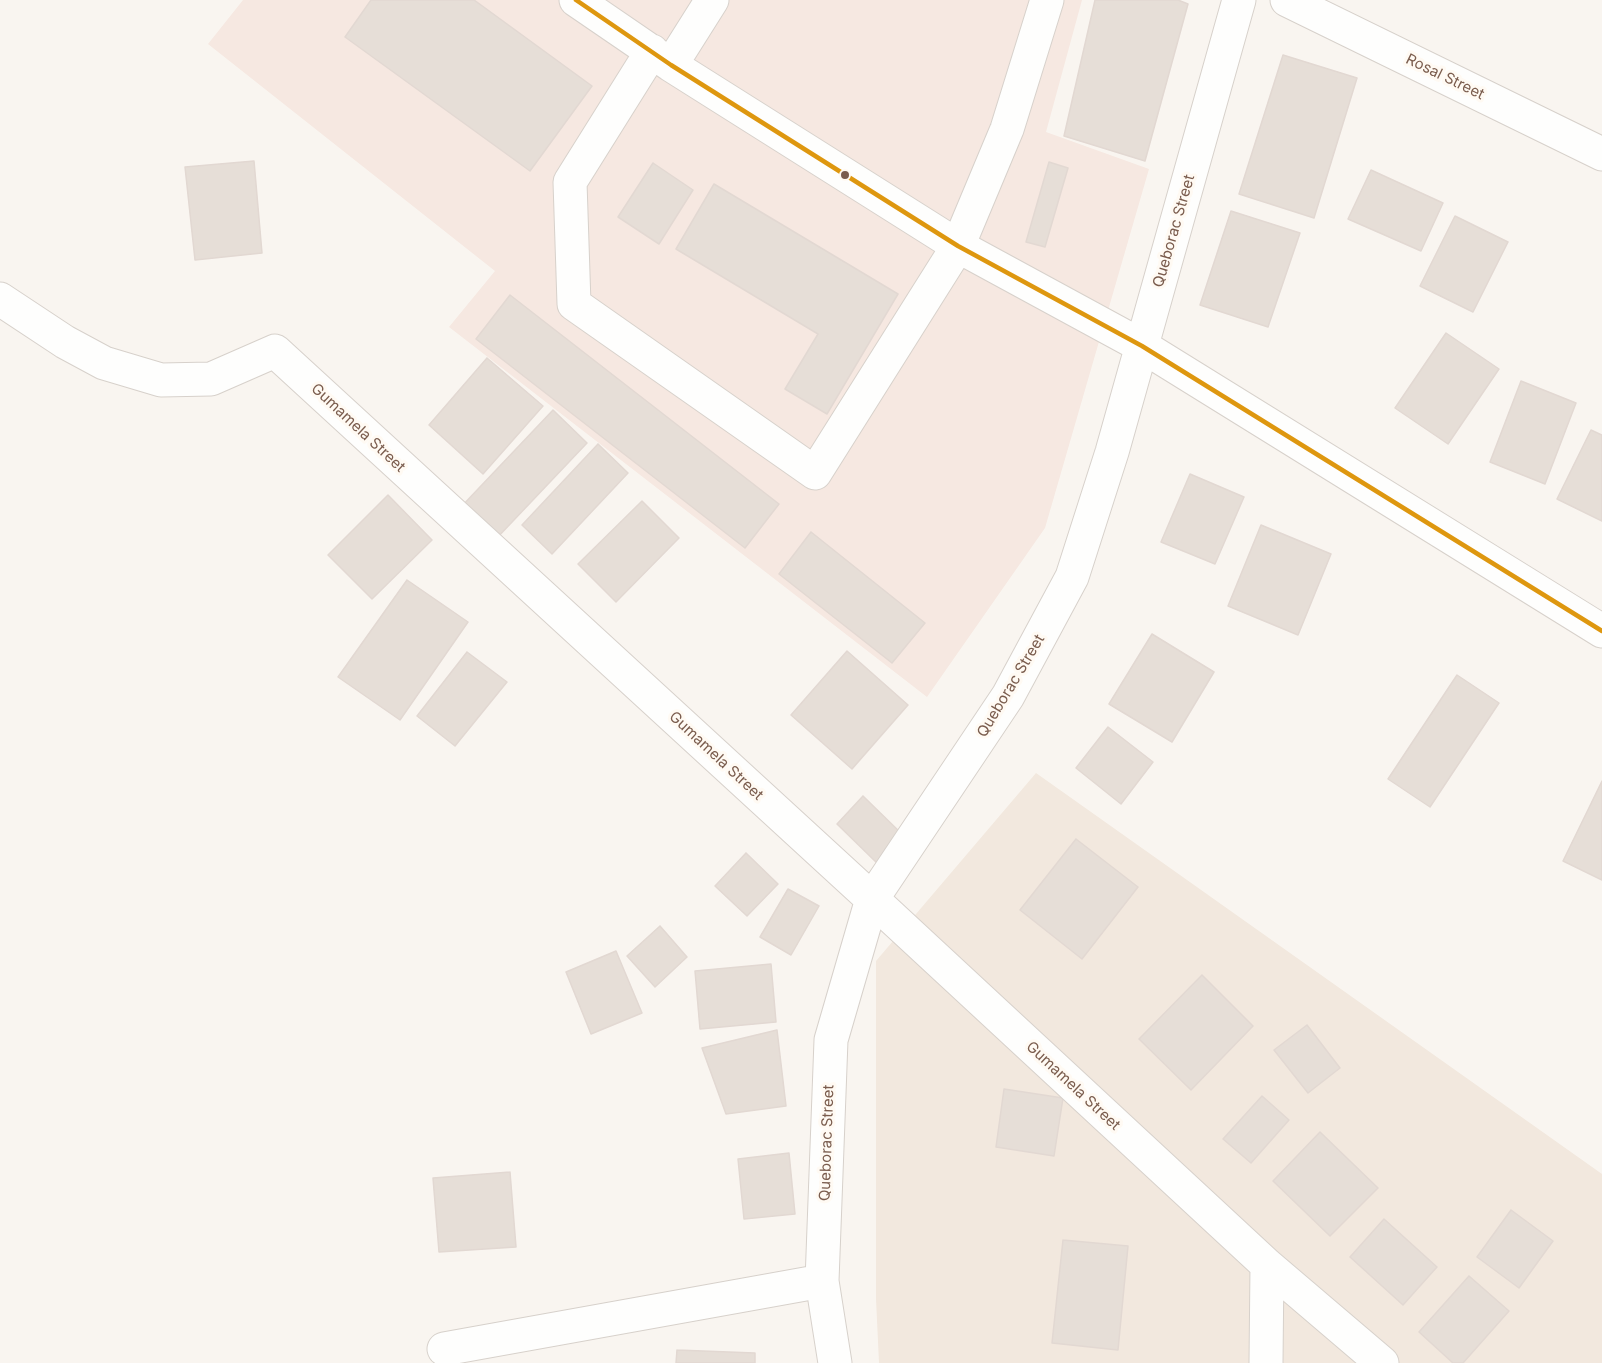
<!DOCTYPE html>
<style>
body{margin:0}
canvas{display:block;background:#f9f5f0}
</style>
<canvas width="1602" height="1363"></canvas>
<script>
const g = document.querySelector('canvas').getContext('2d');
g.lineJoin = 'round';
function fill(path, color) { g.fillStyle = color; g.fill(path, 'evenodd'); }
const poly = rows => new Path2D(rows.map(r => 'M' + r).join(''));
function trace(path, color, width, dash) { g.strokeStyle = color; g.lineWidth = width; g.lineCap = dash ? 'butt' : 'round'; g.setLineDash(dash || []); g.stroke(path); }
function write(font, color, halo, rows, align = 'center') {
  g.font = font + ' Inter,sans-serif'; g.lineWidth = 6; g.setLineDash([]); g.textBaseline = 'middle'; g.strokeStyle = halo; g.fillStyle = color; for (const [text, x, y, turn = 0] of rows) {
    g.save(); g.translate(x, y); g.rotate((+turn || 0) * Math.PI / 180); g.textAlign = isNaN(turn) ? turn : align; if (halo) g.strokeText(text, 0, 0); g.fillText(text, 0, 0); g.restore();
  }
}
const residential = poly([
 [1036,773,1602,1174,1602,1363,879,1363,876,1299,876,961]
]);
const commercial = poly([
 [243,0,1082,0,1046,132,1149,169,1045,528,927,697,449,327,495,271,208,44]
]);
const building = poly([
 [371,0,474,0,592,86,530,171,345,37,371,0],
 [1095,0,1178,0,1188,4,1145,161,1064,136,1095,0],
 [1283,55,1357,78,1314,218,1239,194,1283,55],
 [254,161,262,253,195,260,185,167,254,161],
 [1049,162,1068,168,1045,247,1026,242,1049,162],
 [653,163,693,190,659,244,618,217,653,163],
 [1371,170,1443,203,1421,251,1348,219,1371,170],
 [714,184,898,294,827,414,785,389,818,334,676,249,714,184],
 [1231,211,1300,233,1268,327,1200,305,1231,211],
 [1455,216,1508,242,1473,312,1420,286,1455,216],
 [510,295,779,504,745,548,476,339,510,295],
 [1446,333,1499,369,1448,444,1395,408,1446,333],
 [487,358,543,406,483,474,429,425,487,358],
 [1521,381,1576,403,1545,484,1490,462,1521,381],
 [553,410,587,443,495,540,460,508,553,410],
 [1591,430,1602,435,1602,521,1557,499,1591,430],
 [598,444,628,473,552,554,522,525,598,444],
 [1190,474,1244,497,1215,564,1161,542,1190,474],
 [388,495,432,540,372,599,328,555,388,495],
 [642,501,679,538,616,602,578,564,642,501],
 [1261,525,1331,554,1298,635,1228,606,1261,525],
 [811,532,925,623,892,663,779,574,811,532],
 [407,580,468,622,400,720,338,677,407,580],
 [1152,634,1214,672,1172,742,1109,704,1152,634],
 [847,651,908,705,852,769,791,715,847,651],
 [467,652,507,682,455,746,417,716,467,652],
 [1457,675,1499,703,1430,807,1388,779,1457,675],
 [1108,727,1153,762,1121,804,1076,768,1108,727],
 [1602,781,1602,880,1563,861,1602,781],
 [863,796,905,837,879,865,837,824,863,796],
 [1076,839,1138,887,1082,959,1020,910,1076,839],
 [746,853,778,884,747,916,715,886,746,853],
 [788,889,819,906,791,955,760,937,788,889],
 [660,926,687,957,655,987,627,956,660,926],
 [616,951,642,1013,591,1034,566,972,616,951],
 [771,964,776,1022,700,1029,695,971,771,964],
 [1202,975,1253,1026,1191,1090,1139,1039,1202,975],
 [1307,1025,1340,1068,1308,1093,1274,1050,1307,1025],
 [777,1030,786,1106,726,1114,702,1048,777,1030],
 [1004,1089,1063,1098,1054,1156,996,1147,1004,1089],
 [1262,1096,1289,1120,1251,1163,1223,1139,1262,1096],
 [1320,1132,1378,1188,1330,1236,1273,1181,1320,1132],
 [789,1153,795,1214,744,1219,738,1159,789,1153],
 [510,1172,516,1247,439,1252,433,1178,510,1172],
 [1511,1210,1553,1241,1519,1288,1477,1257,1511,1210],
 [1384,1219,1437,1267,1403,1305,1350,1257,1384,1219],
 [1063,1240,1128,1246,1118,1350,1052,1343,1063,1240],
 [1469,1276,1509,1311,1463,1363,1453,1363,1419,1332,1469,1276],
 [677,1350,755,1353,755,1363,676,1363,677,1350]
]);
const minor = poly([
 [576,0,671,65,958,246,1142,346,1602,631],
 [1287,0,1602,154],
 [652,51,570,182,574,304,815,473,958,246,1007,129,1047,0],
 [671,65,712,0],
 [0,299,65,342,104,363,161,380,211,379,275,351,872,899,1267,1265,1382,1363],
 [444,1349,822,1281],
 [835,1363,822,1281,831,1040,872,899,1008,696,1072,577,1112,452,1239,0],
 [1266,1363,1267,1265]
]);
const bus1 = poly([
 [576,0,671,65,958,246,1142,346,1602,631]
]);
const markers = [
 [845,175,5,"#7a5c4d"]
];
const streetNames = [
 ["Rosal Street",1445,77,26],
 ["Queborac Street",1174,231,-74],
 ["Gumamela Street",358,428,43],
 ["Queborac Street",1011,686,-59],
 ["Gumamela Street",716,756,43],
 ["Gumamela Street",1073,1086,43],
 ["Queborac Street",827,1143,-88]
];
fill(residential, '#f2e8de');
fill(commercial, '#f6e8e1');
fill(building, '#e6ded7');
trace(building, '#e2d8d2', 1.5);
trace(minor, '#d7d1cb', 35);
trace(minor, '#fefefd', 33);
trace(bus1, '#de970f', 4.5);
for (const [x, y, r, color] of markers) { const dot = new Path2D(); dot.arc(x, y, r, 0, 2 * Math.PI); g.fillStyle = color; g.fill(dot); trace(dot, '#fffaf3', 2); }
write('15px', '#7a5c4d', '#fffaf3', streetNames);
</script>
